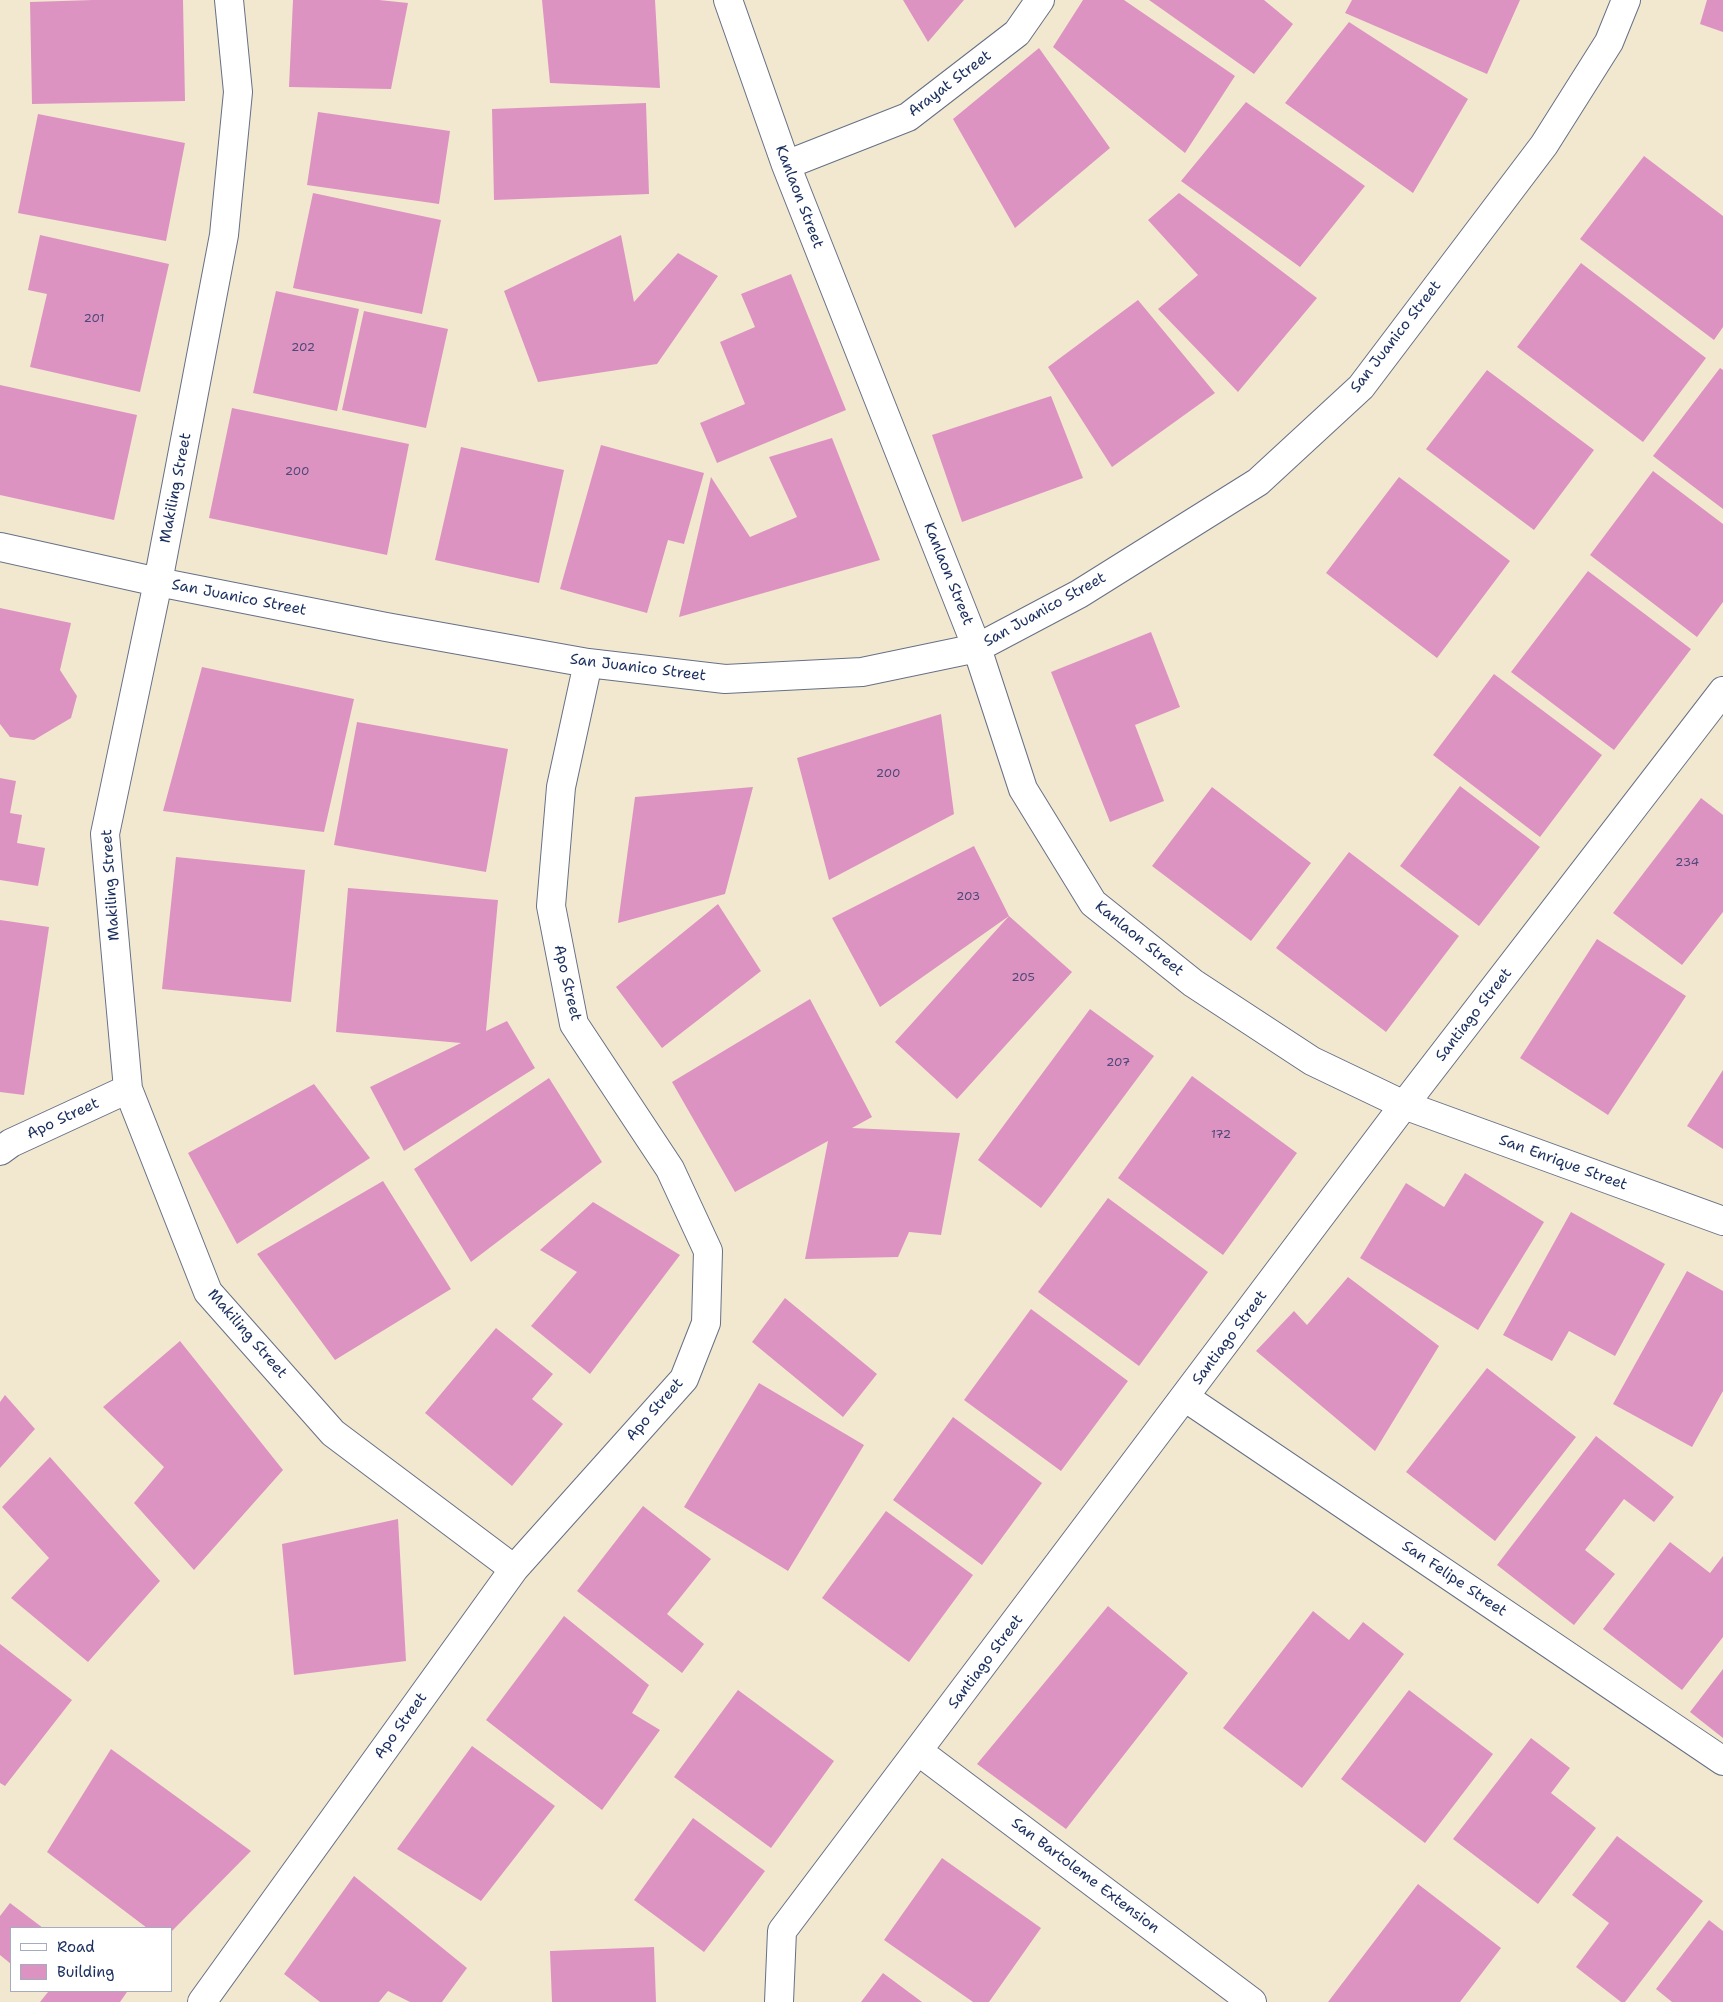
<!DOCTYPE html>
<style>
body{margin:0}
#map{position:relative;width:1723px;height:2002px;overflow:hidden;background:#f2e8cf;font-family:"Shantell Sans",sans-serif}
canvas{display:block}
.legend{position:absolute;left:10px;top:1927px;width:162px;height:65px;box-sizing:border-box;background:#fff;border:1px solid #a4acbf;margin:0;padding:6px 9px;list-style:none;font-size:15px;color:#1b2f5e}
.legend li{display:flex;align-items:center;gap:10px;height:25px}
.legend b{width:25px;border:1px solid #a4acbf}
</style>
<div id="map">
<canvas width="1723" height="2002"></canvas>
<ul class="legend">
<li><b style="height:6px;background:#fff"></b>Road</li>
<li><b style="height:14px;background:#dd93c2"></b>Building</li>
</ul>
</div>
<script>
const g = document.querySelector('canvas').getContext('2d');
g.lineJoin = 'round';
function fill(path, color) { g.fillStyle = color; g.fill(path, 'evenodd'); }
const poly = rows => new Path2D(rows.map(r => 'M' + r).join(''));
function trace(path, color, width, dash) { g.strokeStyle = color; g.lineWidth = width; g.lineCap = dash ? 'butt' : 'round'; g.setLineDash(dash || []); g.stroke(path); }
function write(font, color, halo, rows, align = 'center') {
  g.font = font + ' "Shantell Sans",sans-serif'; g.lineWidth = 4; g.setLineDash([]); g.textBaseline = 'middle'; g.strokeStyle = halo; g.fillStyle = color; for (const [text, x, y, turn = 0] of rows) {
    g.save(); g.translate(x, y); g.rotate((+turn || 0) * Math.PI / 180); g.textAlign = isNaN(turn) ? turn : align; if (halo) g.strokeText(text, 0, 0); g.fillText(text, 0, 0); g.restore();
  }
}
const building = poly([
 [93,0,183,0,185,101,32,104,30,2],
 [293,0,379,0,408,3,391,89,289,87],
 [542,0,655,0,660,88,550,83],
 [903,0,964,0,928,42],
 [1083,0,1124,0,1235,76,1185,153,1053,47],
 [1149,0,1264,0,1293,24,1254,74],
 [1352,0,1520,0,1487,74,1345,13],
 [1707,0,1723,0,1723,32,1700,24],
 [1349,22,1468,99,1413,193,1285,103],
 [1039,48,1110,148,1015,228,953,119],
 [1246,102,1365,186,1300,267,1181,181],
 [646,103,649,194,494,200,492,109],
 [318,112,450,131,439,204,307,185],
 [38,114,185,143,166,241,18,213],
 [1644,156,1723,216,1723,327,1714,340,1580,239],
 [313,193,441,220,422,314,293,288],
 [1179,193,1317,298,1238,392,1158,309,1198,275,1148,220],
 [40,235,169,264,140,392,30,367,47,294,28,290],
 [621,235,634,302,678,253,718,276,657,364,538,382,504,291],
 [1581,263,1706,358,1643,442,1517,347],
 [791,274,846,410,717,463,700,423,745,404,720,342,755,327,741,294],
 [276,291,359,309,337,411,253,393],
 [1138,300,1215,393,1112,467,1048,367],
 [364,311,448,329,426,428,342,410],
 [1720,368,1723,370,1723,509,1653,456],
 [1487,370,1594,450,1534,530,1426,449],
 [0,385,137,415,114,520,0,495],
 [1051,396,1083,478,962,522,932,435],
 [232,408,409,444,387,555,209,518],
 [832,438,880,560,679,617,711,477,750,537,797,517,769,457],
 [601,445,704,473,684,544,668,540,647,613,560,589],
 [461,447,564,470,539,583,435,560],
 [1653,471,1723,524,1723,602,1697,637,1590,555],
 [1399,477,1510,561,1437,658,1326,573],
 [1588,571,1691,649,1614,750,1511,672],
 [0,608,71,623,60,670,77,696,71,718,34,740,10,737,0,724],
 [1151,632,1180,707,1135,725,1164,801,1110,822,1051,672],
 [202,667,354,699,324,832,163,811],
 [1494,674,1602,755,1540,837,1433,755],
 [941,714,954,814,829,880,797,758],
 [357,722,508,749,486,872,334,845],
 [0,778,16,781,10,813,22,815,17,843,45,848,38,886,0,880],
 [1460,786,1540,847,1479,926,1400,866],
 [753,787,725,894,618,923,635,797],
 [1212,787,1311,863,1251,941,1152,866],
 [1701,798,1723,815,1723,912,1682,965,1613,913],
 [974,846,1009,916,1072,972,957,1099,895,1042,1009,916,880,1007,832,918],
 [1349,852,1459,936,1386,1032,1276,948],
 [176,857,305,870,291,1002,162,989],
 [348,888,498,900,486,1031,507,1021,535,1068,404,1151,370,1087,461,1043,336,1032],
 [718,904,761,971,662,1048,616,987],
 [0,920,49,927,24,1095,0,1092],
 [1597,939,1686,996,1608,1115,1520,1058],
 [810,999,872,1117,852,1128,960,1133,941,1235,909,1232,898,1257,805,1259,828,1141,735,1192,672,1082],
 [1090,1009,1154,1056,1041,1208,978,1160],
 [1723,1070,1723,1149,1687,1126],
 [1192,1076,1297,1153,1223,1255,1118,1178],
 [549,1078,602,1162,471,1262,414,1169],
 [314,1084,370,1158,237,1244,188,1153],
 [1465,1173,1544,1222,1478,1330,1360,1258,1406,1183,1444,1207],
 [383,1181,451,1289,335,1360,257,1254],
 [1108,1198,1208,1272,1139,1366,1038,1292],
 [593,1202,680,1255,590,1374,531,1326,577,1272,540,1250],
 [1571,1212,1665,1264,1615,1356,1569,1331,1552,1361,1503,1335],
 [1687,1271,1723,1291,1723,1391,1692,1447,1613,1404],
 [1348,1277,1439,1346,1375,1451,1256,1351,1294,1311,1307,1325],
 [785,1298,877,1374,843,1417,752,1342],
 [1031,1309,1128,1381,1061,1471,964,1400],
 [496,1328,553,1374,532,1399,563,1424,512,1486,425,1413],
 [180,1341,283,1470,194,1570,134,1503,164,1467,103,1407],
 [1487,1368,1576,1437,1495,1541,1406,1472],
 [759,1383,864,1445,788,1571,684,1507],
 [5,1395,35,1429,0,1468,0,1402],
 [953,1417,1042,1483,982,1565,893,1500],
 [1596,1436,1674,1497,1654,1522,1624,1499,1585,1550,1615,1574,1574,1625,1497,1565],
 [50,1457,160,1581,88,1662,11,1598,49,1558,2,1507],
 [643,1506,711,1559,667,1614,704,1644,682,1673,577,1591],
 [886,1511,973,1575,909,1662,822,1598],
 [398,1519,406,1661,294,1675,282,1544],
 [1670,1542,1710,1573,1723,1556,1723,1637,1682,1690,1603,1629],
 [1108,1606,1188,1673,1066,1829,977,1764],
 [1313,1611,1349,1640,1363,1622,1404,1654,1302,1788,1223,1728],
 [564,1616,649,1685,632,1713,660,1730,602,1810,486,1720],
 [0,1644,72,1700,5,1786,0,1783],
 [1723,1669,1723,1738,1690,1712],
 [738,1690,834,1761,771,1848,674,1777],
 [1409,1690,1493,1754,1425,1843,1341,1779],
 [1531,1738,1570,1768,1551,1793,1596,1828,1538,1904,1453,1839],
 [472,1746,555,1806,481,1901,397,1849],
 [111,1749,251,1851,171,1932,171,1928,147,1928,47,1852],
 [693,1818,765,1871,704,1952,634,1900],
 [1617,1836,1703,1901,1625,2002,1621,2002,1576,1967,1609,1923,1572,1895],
 [942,1858,1041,1928,989,2002,973,2002,884,1940],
 [354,1876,467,1968,442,2002,410,2002,388,1991,379,2002,320,2002,284,1974],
 [1418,1884,1501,1948,1460,2002,1328,2002],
 [10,1903,43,1928,11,1928,11,1964,0,1955,0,1916],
 [1709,1920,1723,1931,1723,2002,1672,2002,1656,1989],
 [654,1947,656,2002,552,2002,550,1951],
 [883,1973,922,2002,861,2002],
 [46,1991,125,1991,127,1992,120,2002,40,2002,48,1992]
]);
const minor = poly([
 [229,0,238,92,224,235,158,582,105,834,128,1089,208,1292,333,1433,514,1569],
 [728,0,786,165,977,648,1023,789,1093,903,1193,983,1312,1061,1404,1105,1723,1221],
 [786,165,908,117,1017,33,1040,0],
 [0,547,158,582,386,627,588,663,725,679,862,672,977,648,1079,594,1258,482,1361,387,1544,145,1609,42,1626,0],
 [0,1151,11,1143,128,1089],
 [1186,1398,1723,1761],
 [918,1751,1252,2002],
 [202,2002,514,1569,684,1379,706,1323,708,1251,670,1169,574,1024,551,906,561,787,588,663],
 [779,2002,782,1931,1404,1105,1723,691]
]);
const numberNames = [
 ["201",94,319],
 ["202",303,348],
 ["200",297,472],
 ["200",888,774],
 ["234",1687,863],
 ["203",968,897],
 ["205",1023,978],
 ["207",1118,1063],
 ["172",1221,1135]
];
const streetNames = [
 ["Arayat Street",950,84,-37],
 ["Kanlaon Street",799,197,69],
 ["San Juanico Street",1396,337,-52],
 ["Makiling Street",176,488,-79],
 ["Kanlaon Street",948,574,68],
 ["San Juanico Street",239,598,11],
 ["San Juanico Street",1045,610,-29],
 ["San Juanico Street",638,668,7],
 ["Makiling Street",111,885,-94],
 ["Kanlaon Street",1139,939,39],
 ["Apo Street",567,983,77],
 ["Santiago Street",1474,1015,-52],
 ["Apo Street",63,1119,-25],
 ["San Enrique Street",1563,1163,20],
 ["Makiling Street",247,1334,49],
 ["Santiago Street",1230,1338,-53],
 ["Apo Street",655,1410,-49],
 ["San Felipe Street",1454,1579,34],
 ["Santiago Street",986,1662,-53],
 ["Apo Street",401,1726,-54],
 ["San Bartoleme Extension",1085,1876,37]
];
fill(building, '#dd93c2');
trace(minor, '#667086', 30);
trace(minor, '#fff', 28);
write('12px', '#4c4877', null, numberNames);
write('15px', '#1b2f5e', '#fff', streetNames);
</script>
